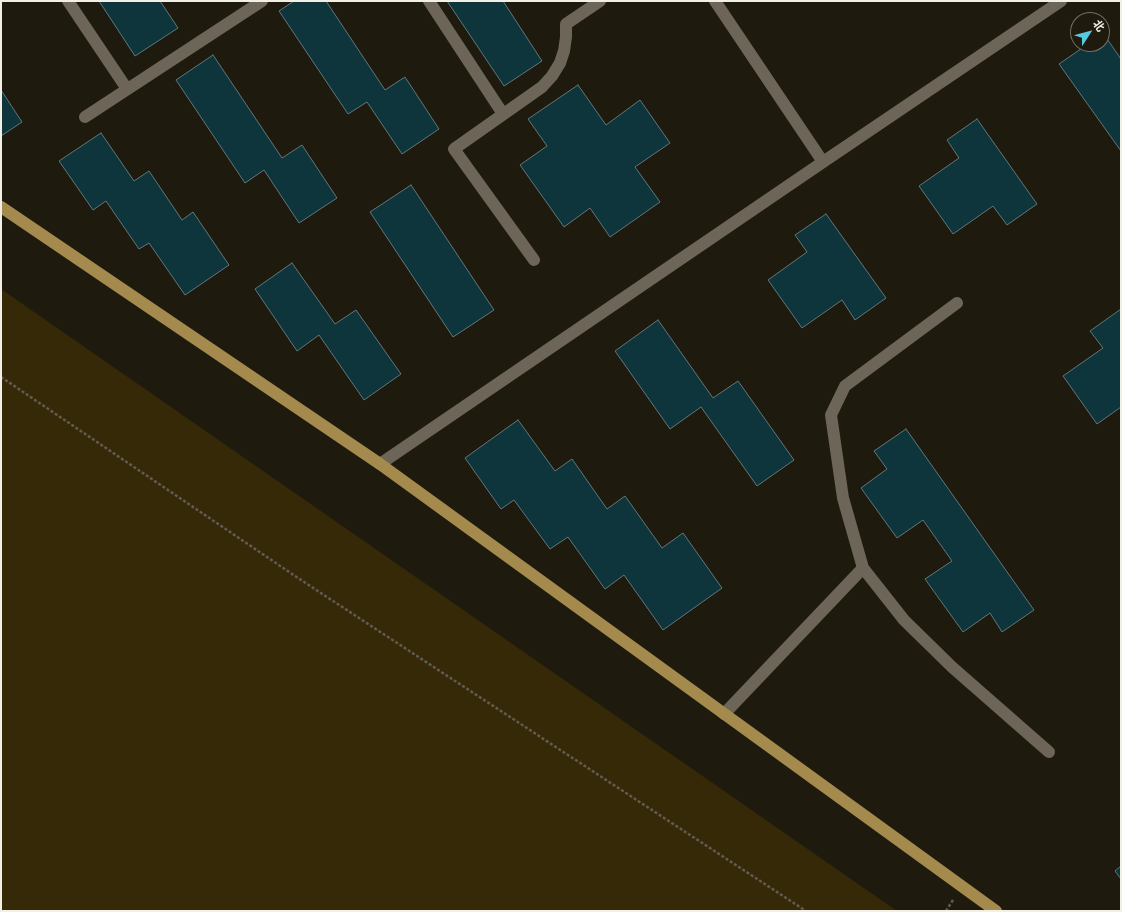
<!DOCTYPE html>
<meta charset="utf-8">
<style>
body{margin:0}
#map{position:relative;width:1122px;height:912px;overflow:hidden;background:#1f1a0e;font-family:"PT Sans Narrow","Noto Sans SC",sans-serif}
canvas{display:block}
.frame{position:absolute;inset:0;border:2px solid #f2efe7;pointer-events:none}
.north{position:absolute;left:1070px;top:12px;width:40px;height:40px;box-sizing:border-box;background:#1f1a0e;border:1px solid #736f65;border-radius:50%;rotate:54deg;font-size:11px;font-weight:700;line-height:16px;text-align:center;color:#f2efe7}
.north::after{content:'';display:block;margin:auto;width:14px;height:18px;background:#54cade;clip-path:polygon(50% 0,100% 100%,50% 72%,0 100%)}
</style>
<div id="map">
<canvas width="1122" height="912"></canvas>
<div class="frame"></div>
<div class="north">北</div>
</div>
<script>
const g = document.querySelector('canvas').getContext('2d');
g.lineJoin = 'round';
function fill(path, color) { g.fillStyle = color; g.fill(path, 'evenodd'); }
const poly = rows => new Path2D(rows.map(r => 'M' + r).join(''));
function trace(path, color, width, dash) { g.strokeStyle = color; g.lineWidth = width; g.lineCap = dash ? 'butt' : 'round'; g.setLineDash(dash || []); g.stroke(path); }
const green = poly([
 [1,289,897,911,1,911]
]);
const building = poly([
 [99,1,160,1,178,28,135,56,99,1],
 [294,1,326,1,385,90,405,77,439,129,402,154,367,102,348,114,279,11,294,1],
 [447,1,503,1,542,61,504,86,447,1],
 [1103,33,1121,59,1121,151,1059,64,1088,44,1102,44,1103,33],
 [213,55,282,158,302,145,337,198,299,223,264,170,245,183,176,80,213,55],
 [578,85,606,125,640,100,670,143,635,167,660,202,610,237,590,208,564,227,520,165,547,146,528,119,578,85],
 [1,90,22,122,1,136,1,90],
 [977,119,1037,204,1007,225,993,206,953,234,919,186,959,158,947,140,977,119],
 [101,133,134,181,149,171,182,220,193,212,229,265,185,295,149,243,139,249,106,201,93,210,59,161,101,133],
 [411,185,494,310,453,337,370,212,411,185],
 [826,214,886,298,855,320,842,300,802,328,768,280,807,252,795,235,826,214],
 [292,263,335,324,356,310,401,374,364,400,319,335,297,351,255,289,292,263],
 [1121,309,1121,407,1097,424,1063,376,1103,348,1090,331,1121,309],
 [658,320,713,398,738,381,794,460,757,486,701,407,670,429,615,351,658,320],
 [518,420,555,471,572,459,607,509,625,496,662,548,683,533,722,588,663,630,624,575,605,589,568,537,550,549,514,500,501,509,465,458,518,420],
 [906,429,1034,610,1002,632,990,613,963,632,925,579,952,561,923,520,897,538,861,488,887,469,874,451,906,429],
 [1121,866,1121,879,1115,871,1121,866]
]);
const path = poly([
 [1,377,298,578,806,911],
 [946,911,953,900]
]);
const minor = poly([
 [68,1,127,89],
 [429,1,503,114],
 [715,1,823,162],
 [85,117,262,1],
 [534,260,454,149,542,87,552,76,560,63,564,51,566,37,566,24,600,1],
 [957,303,845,386,831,415,843,498,863,568,904,620,952,667,1049,752],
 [380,464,823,162,1061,1],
 [724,714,863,568]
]);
const major = poly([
 [1,207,380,464,996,911]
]);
fill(green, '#362907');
fill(building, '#0e353c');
trace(building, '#64767a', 1);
trace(path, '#605c51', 2.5, [3, 2]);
trace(minor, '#6c6558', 12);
trace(major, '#a48a4d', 12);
</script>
